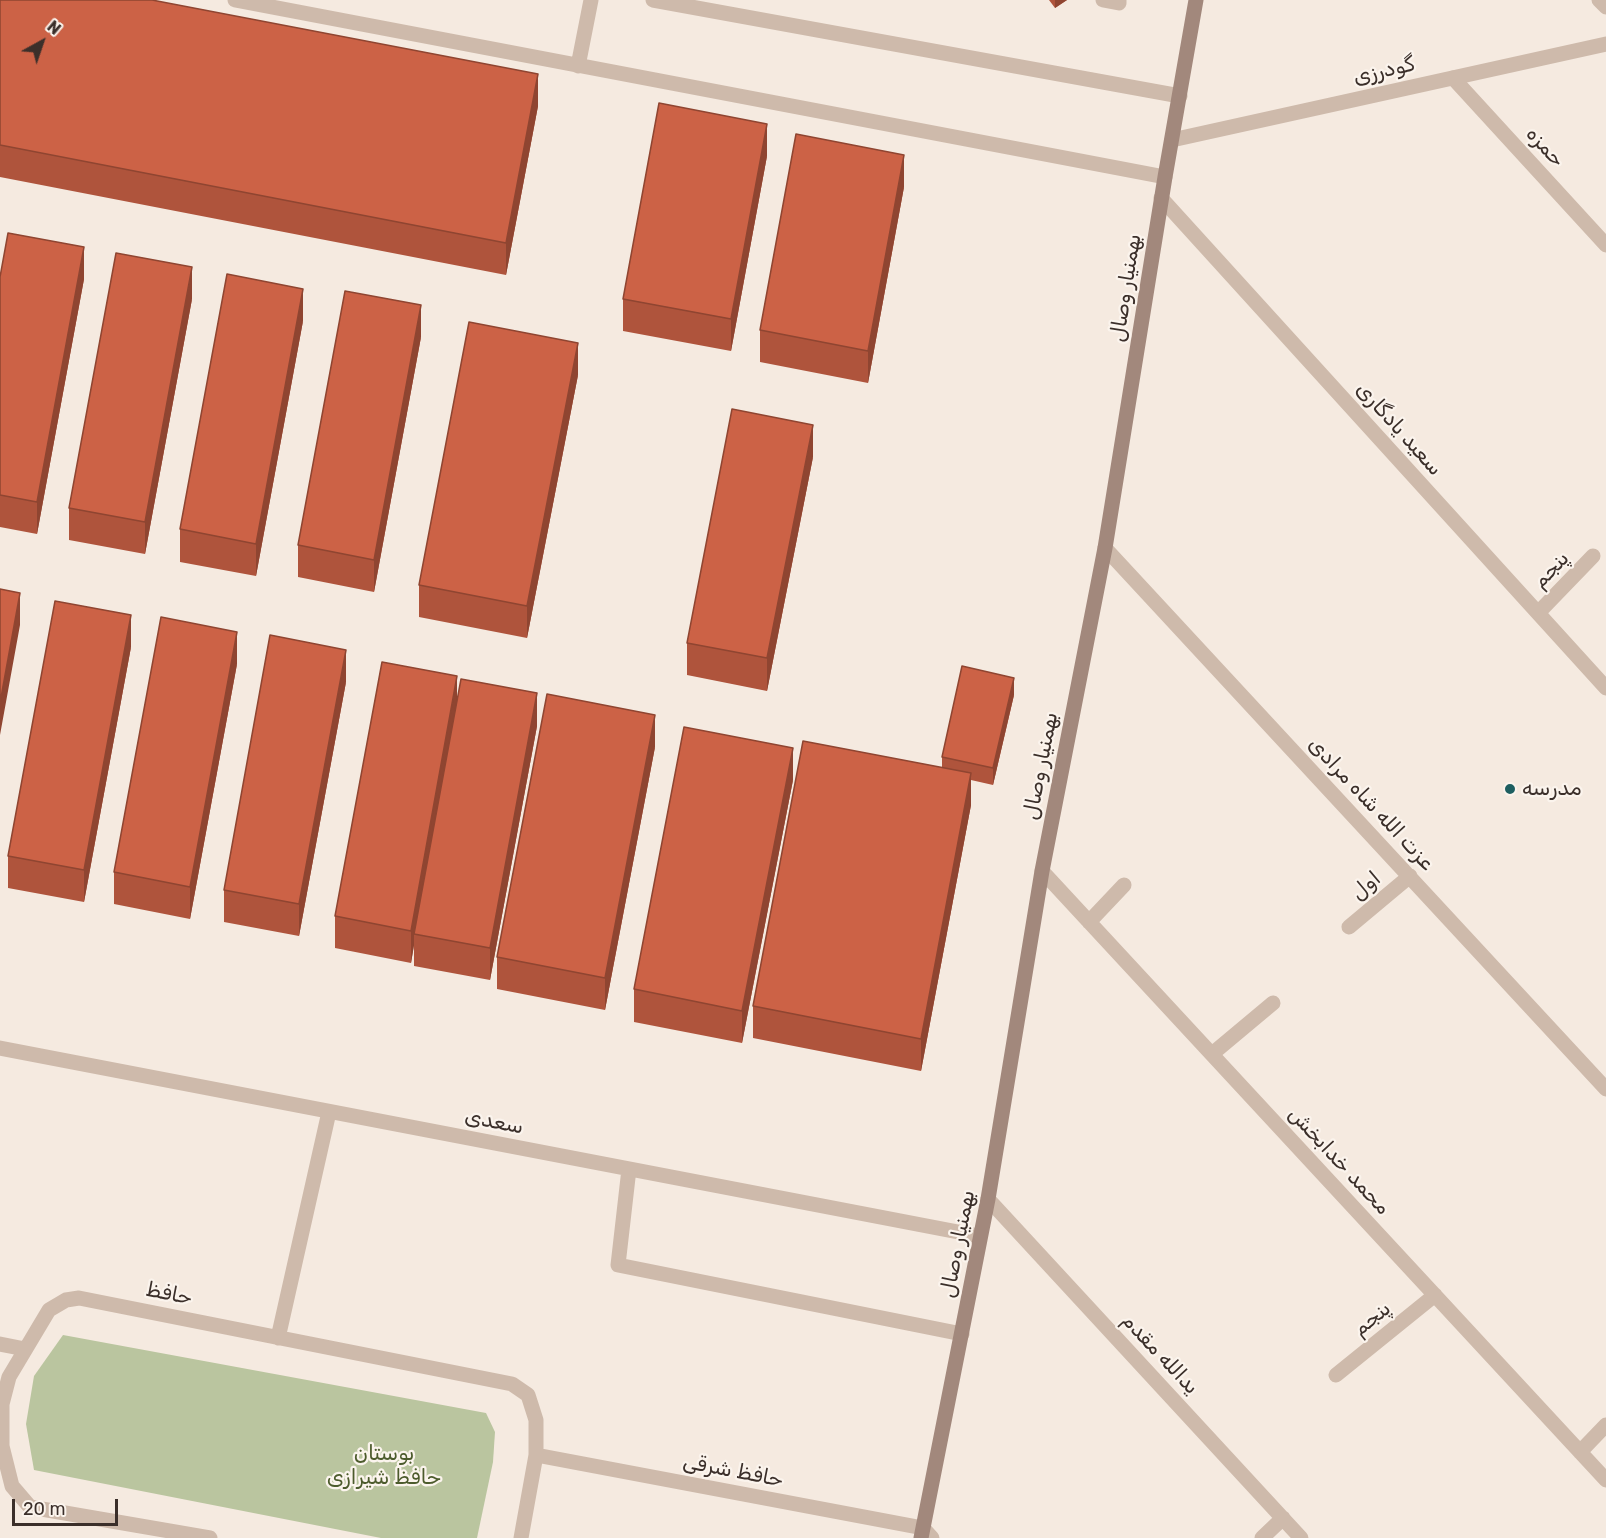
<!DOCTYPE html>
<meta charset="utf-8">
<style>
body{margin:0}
#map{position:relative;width:1606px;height:1538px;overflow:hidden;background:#f5eae0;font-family:Rubik,sans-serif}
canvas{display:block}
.north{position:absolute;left:12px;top:12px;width:60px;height:60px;-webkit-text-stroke:4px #fbf4ed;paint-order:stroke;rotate:40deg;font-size:16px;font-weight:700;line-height:24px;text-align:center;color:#3b2f2a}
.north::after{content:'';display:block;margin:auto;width:21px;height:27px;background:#3b2f2a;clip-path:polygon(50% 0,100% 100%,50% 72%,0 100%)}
.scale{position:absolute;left:12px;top:1499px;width:106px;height:27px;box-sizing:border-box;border:3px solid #3b2f2a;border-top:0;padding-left:8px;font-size:18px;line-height:21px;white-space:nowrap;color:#3b2f2a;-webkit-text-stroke:4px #fbf4ed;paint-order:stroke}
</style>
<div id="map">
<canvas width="1606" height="1538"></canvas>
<div class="north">N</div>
<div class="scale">20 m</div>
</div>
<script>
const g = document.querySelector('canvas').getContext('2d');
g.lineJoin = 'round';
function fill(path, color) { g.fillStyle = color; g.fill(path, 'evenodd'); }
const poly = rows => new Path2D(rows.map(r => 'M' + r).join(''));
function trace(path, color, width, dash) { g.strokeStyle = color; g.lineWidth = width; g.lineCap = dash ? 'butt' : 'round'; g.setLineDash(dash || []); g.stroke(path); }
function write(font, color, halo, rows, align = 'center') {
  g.font = font + ' Rubik,"Noto Sans Arabic",sans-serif'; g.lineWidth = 4.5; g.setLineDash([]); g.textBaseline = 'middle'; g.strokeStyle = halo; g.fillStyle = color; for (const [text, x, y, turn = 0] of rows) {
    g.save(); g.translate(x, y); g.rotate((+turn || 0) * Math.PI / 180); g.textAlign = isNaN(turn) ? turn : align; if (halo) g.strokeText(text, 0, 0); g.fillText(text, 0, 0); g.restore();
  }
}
const green = poly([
 [63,1335,486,1413,495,1432,493,1462,477,1538,381,1538,34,1470,26,1424,34,1376]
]);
const minor = poly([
 [1103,0,1119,3,1119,0],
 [1599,0,1606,7],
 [1453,78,1606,245],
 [1161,198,1606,688],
 [1105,548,1606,1089],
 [1538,613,1593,556],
 [1042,871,1606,1480],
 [1089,922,1124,885],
 [1349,927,1410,876],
 [0,1048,979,1236],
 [1212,1054,1273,1003],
 [629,1169,618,1265,962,1334],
 [988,1199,1301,1538],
 [278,1338,329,1112],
 [0,1344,25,1349],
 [1336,1375,1435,1295],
 [1580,1452,1606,1425],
 [536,1455,923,1528,932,1538],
 [210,1538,30,1507,12,1486,2,1446,2,1404,9,1377,49,1310,66,1300,79,1298,512,1384,528,1395,536,1420,536,1455,521,1538],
 [1262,1538,1283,1518]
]);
const tertiary = poly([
 [235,0,1165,177],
 [653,0,1180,96],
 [578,66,591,0],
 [1172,140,1606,44]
]);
const secondary = poly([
 [921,1538,988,1199,1042,871,1105,548,1165,177,1196,0]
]);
const wall = poly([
 [0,0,538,106,506,275,0,177],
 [1049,0,1067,0,1055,8],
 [767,156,731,351,623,331,623,299],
 [904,187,868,383,760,362,760,330],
 [0,277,84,279,37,534,0,527],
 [192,299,145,554,69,540,69,508],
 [303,321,256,576,180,562,180,529],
 [421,337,374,592,298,577,298,545],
 [578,375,527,638,419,617,419,585],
 [813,457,767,691,687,675,687,643],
 [131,647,84,902,8,888,8,856],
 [237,664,190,919,114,904,114,872],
 [346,682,299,936,224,922,224,890],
 [1014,695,993,785,971,780,971,805,921,1071,753,1038,753,1006,942,768,942,757],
 [457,699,537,726,490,980,414,966,414,945,411,963,335,948,335,916],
 [655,747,605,1010,497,989,497,957],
 [793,780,742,1043,634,1022,634,989]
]);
const shadedWall = poly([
 [1055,0,1067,0,1055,8],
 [538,74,538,106,506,275,506,243],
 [767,124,767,156,731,351,731,319],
 [904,155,904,187,868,383,868,351],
 [84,247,84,279,37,534,37,502],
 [192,267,192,299,145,554,145,522],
 [303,289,303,321,256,576,256,544],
 [421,305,421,337,374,592,374,560],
 [578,343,578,375,527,638,527,606],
 [813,425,813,457,767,691,767,658],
 [20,593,20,625,0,735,0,703],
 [131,615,131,647,84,902,84,870],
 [237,632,237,664,190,919,190,887],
 [346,650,346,682,299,936,299,904],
 [457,676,457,708,414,934,414,945,411,963,411,931],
 [1014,678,1014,695,993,785,993,768],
 [537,693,537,726,490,980,490,948],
 [655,715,655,747,605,1010,605,978],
 [793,748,793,780,742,1043,742,1011],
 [971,773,971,805,921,1071,921,1039]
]);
const building = poly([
 [0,0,152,0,538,74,506,243,0,145,0,0],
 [659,103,767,124,731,319,623,299,659,103],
 [796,134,904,155,868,351,760,330,796,134],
 [8,233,84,247,37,502,0,495,0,277,8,233],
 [116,253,192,267,145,522,69,508,116,253],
 [227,274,303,289,256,544,180,529,227,274],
 [345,291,421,305,374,560,298,545,345,291],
 [469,322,578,343,527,606,419,585,469,322],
 [732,409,813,425,767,658,687,643,732,409],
 [0,589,20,593,0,703,0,589],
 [55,601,131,615,84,870,8,856,55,601],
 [161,617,237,632,190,887,114,872,161,617],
 [270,635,346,650,299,904,224,890,270,635],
 [382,662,457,676,411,931,335,916,382,662],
 [962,666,1014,678,993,768,942,757,962,666],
 [461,679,537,693,490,948,414,934,461,679],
 [547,694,655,715,605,978,497,957,547,694],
 [684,727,793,748,742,1011,634,989,684,727],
 [803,741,971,773,921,1039,753,1006,803,741]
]);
const markers = [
 [1510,789,6,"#1d5e60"]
];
const streetNames = [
 ["گودرزی",1384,71,-13],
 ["حمزه",1545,147,47],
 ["بهمنیار وصال",1126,288,-81],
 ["سعید یادگاری",1399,429,48],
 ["پنجم",1551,570,-46],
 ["بهمنیار وصال",1041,766,-79],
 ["عزت الله شاه مرادی",1371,804,47],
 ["اول",1366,886,-40],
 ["سعدی",494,1122,11],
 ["محمد خدابخش",1339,1161,47],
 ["بهمنیار وصال",958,1244,-79],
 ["حافظ",169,1294,11],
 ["پنجم",1372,1319,-39],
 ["یدالله مقدم",1160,1354,47],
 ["حافظ شرقی",733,1471,11]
];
const poiNames = [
 ["مدرسه",1522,789]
];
const parkNames = [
 ["بوستان",384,1454],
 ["حافظ شیرازی",384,1478]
];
fill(green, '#bac59f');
trace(minor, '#cebaab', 15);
trace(tertiary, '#cebaab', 15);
trace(secondary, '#a2887c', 15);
fill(wall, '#af543c');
fill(shadedWall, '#8f4531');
fill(building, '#cc6246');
trace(building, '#8f4531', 1.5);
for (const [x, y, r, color] of markers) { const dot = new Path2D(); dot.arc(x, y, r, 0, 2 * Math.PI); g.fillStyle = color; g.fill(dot); trace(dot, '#fbf4ed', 2); }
write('21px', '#3b2f2a', '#fbf4ed', streetNames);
write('21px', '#3b2f2a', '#fbf4ed', poiNames, 'left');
write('21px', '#4c5b2c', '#fbf4ed', parkNames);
</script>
